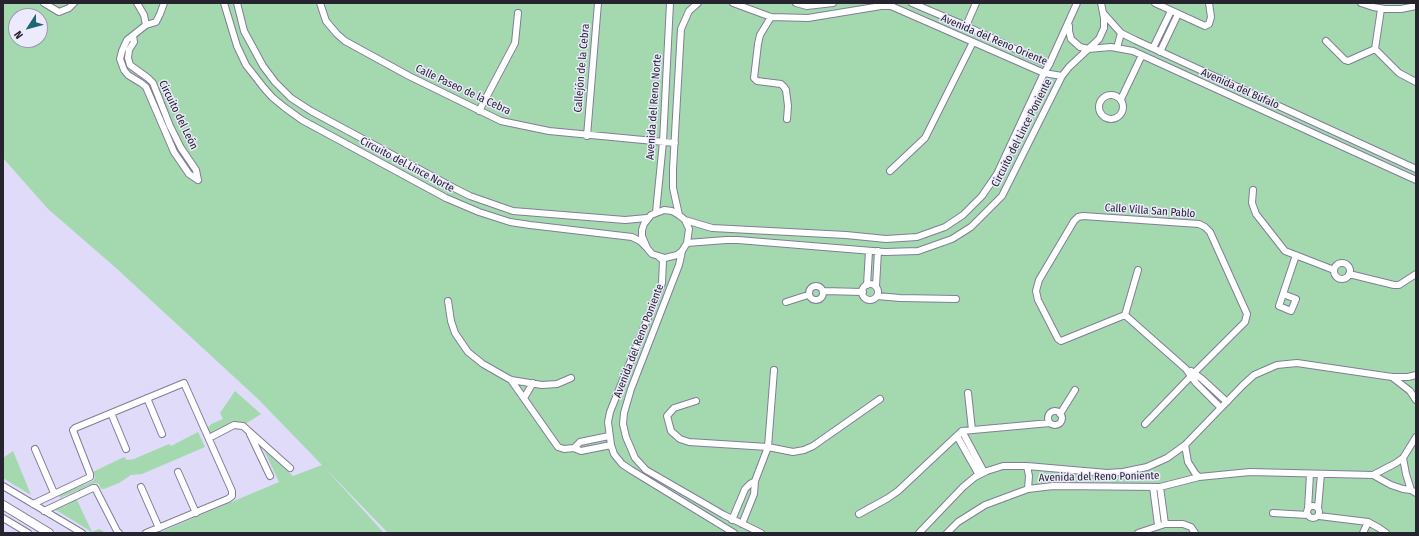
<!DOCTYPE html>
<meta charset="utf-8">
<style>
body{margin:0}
#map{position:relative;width:1419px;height:536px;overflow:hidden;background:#dfdbf9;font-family:"Fira Sans Condensed",sans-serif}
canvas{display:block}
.frame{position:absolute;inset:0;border:4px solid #25242f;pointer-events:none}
.north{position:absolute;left:8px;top:8px;width:40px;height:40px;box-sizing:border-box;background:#eceafc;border:1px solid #9c9baa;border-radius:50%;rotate:234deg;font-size:11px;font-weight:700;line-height:16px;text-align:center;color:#25242f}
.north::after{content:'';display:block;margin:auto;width:14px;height:18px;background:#1d6672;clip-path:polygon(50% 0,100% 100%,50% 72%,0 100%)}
</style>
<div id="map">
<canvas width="1419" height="536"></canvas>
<div class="frame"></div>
<div class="north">N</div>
</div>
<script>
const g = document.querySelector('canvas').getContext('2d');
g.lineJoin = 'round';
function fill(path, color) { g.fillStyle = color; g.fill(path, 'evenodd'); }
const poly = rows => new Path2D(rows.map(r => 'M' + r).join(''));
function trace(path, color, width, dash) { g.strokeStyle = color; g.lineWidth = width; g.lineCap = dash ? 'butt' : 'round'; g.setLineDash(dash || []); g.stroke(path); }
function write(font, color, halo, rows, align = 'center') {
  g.font = font + ' "Fira Sans Condensed",sans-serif'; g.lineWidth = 3; g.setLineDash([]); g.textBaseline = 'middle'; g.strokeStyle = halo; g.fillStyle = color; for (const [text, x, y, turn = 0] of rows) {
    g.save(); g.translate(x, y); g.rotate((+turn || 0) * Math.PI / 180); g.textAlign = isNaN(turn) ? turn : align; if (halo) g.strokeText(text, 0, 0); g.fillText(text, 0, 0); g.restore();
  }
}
const green = poly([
 [3,3,1416,3,1416,533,388,533,324,467,384,533,158,533,279,482,264,450,293,476,322,465,258,399,116,268,48,209,3,158],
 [16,16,40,16,40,40,16,40],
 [235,391,261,414,247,423,208,435,206,430,211,424,223,419,220,413],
 [198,432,205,447,142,474,131,475,119,483,104,489,101,489,99,484,95,483,60,498,59,495,93,481,95,478,93,472,103,467,124,457,127,460,134,459,169,444,171,446],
 [13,451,31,495,3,478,3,458],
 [76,498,92,532,99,529,106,533,93,533,58,511,53,510,69,503,60,511]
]);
const minor = poly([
 [44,3,59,12,69,8,74,3],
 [137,3,144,15,146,25,156,22,160,14,164,3],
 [224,3,237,46,246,65,264,88,272,97,284,107,302,120,446,198,479,212,510,222,530,225,632,237,640,241,647,248,652,254,665,258,677,255,682,251,687,243,689,229,685,220,679,215,672,211,664,210,651,215,644,224,642,230,642,236,647,248],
 [237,3,244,31,263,66,275,82,291,98,311,111,454,188,470,196,513,211,625,220,647,218],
 [320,3,326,21,337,34,345,41,409,76,501,121,549,131,675,143],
 [733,3,771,17,808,18,881,6,891,6,1044,73,1062,76],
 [796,3,807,6,833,3],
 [912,3,966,26,1049,65],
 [1155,3,1205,26,1209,24,1211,17,1209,3],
 [1361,3,1373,7,1385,9,1401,9,1416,6],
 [1104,14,1121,33,1135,40,1416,169],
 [771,17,760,35,758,44,754,78,757,81,781,84,784,87,786,90,788,106,787,119],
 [146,25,127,40,122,51,120,59,124,70,128,75,141,83,146,87,174,152,189,174,198,180],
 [966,26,976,3],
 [1069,26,1069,31,1071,39,1080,47,1088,49,1111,47,1133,51,1416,180],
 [133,36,134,42,129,50,128,58,130,65,148,78,153,83,170,126,181,148,196,170,198,180],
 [1326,41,1345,60,1348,61,1375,49],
 [1117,48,1121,33],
 [1153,48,1171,11],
 [1375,49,1399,73,1416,82],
 [1375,49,1381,9],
 [1160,52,1178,14],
 '1099 107a12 12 0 1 1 24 0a12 12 0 1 1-24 0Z',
 [1121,99,1142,55],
 [479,111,515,43,518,13],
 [587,136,598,3],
 [890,171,925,138,973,42],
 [1253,190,1252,203,1256,214,1285,251,1334,270],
 [656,212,663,142,670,3],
 [679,215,673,188,673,169,681,29,689,11,698,3],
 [685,220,712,228,846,235,886,239,917,237,945,227,963,215,982,196,997,174,1044,73,1049,65,1077,3],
 [687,243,726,240,738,240,885,252,918,251,952,239,971,227,1002,196,1062,76,1069,67,1099,39,1104,28,1104,18,1101,3],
 [682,251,679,265,631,389,624,413,623,424,626,437,635,458,646,470,724,515,761,533],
 [659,257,663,260,662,283,610,412,608,422,611,445,614,454,622,464,631,470,734,533],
 '1334 271a8 8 0 1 1 16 0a8 8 0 1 1-16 0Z',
 [1349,274,1394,285,1399,285,1416,274],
 '862 292a8 8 0 1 1 16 0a8 8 0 1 1-16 0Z',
 [867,285,869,251],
 '809 293a7 7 0 1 1 14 0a7 7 0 1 1-14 0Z',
 [876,286,878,251],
 [823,291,863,292],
 [1283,294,1296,299,1291,311,1279,306,1296,255],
 [877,296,900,298,956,299],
 [448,301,451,321,455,333,468,352,483,364,511,380,542,385,557,384,571,378],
 [786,302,808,295],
 [1125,315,1061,341,1058,339,1038,300,1036,291,1039,280,1074,221,1078,217,1083,216,1199,224,1205,227,1210,232,1247,314,1245,322,1195,372,1145,424],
 [1125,315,1186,369,1196,383,1221,408],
 [1125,315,1138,270],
 [1191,371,1202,379,1227,402],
 [1392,377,1410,391,1416,400],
 [511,380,558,447,564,449,574,448,581,451,611,445],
 [968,393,972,430],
 [147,398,162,434],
 [524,398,533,383],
 [696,401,674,408,667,416,671,431,680,439,689,442,768,447,793,452,804,450,813,446,880,399],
 '1048 418a7 7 0 1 1 14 0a7 7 0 1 1-14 0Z',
 [111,413,126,449],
 [1060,414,1075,390],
 [962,431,984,472],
 [250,434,270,476],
 [957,436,979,475],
 [209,438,234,425,243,426,290,468],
 [1185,445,1188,462,1195,473,1199,477],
 [574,448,580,442,609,436],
 [35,449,54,493],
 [1403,458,1406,474,1411,490],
 [1027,466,1029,476,1028,489],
 [178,472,196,513],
 [1373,475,1391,485,1403,489,1411,490,1416,493],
 [3,486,82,533],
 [141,487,159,528],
 [1153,487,1158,525],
 [1160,487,1165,524],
 [33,504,90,477,90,474,74,433,73,430,75,428,184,383,232,491,232,496,228,499,146,533],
 '1307 512a6 6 0 1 1 12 0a6 6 0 1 1-12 0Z',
 [1318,508,1321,474],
 [1308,509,1310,474],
 [44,511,93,488,95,488,117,531,119,533],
 [1273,513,1308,515],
 [859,514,888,498,898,491,962,431,1050,423],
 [1319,516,1368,522,1379,528,1386,533],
 [3,518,28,533],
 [732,520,745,489,750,484,755,481],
 [742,524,754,494,755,481,768,447,774,370],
 [919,533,963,487,975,477,987,471,1003,466,1027,466,1107,473,1123,472,1147,467,1167,458,1185,445,1243,385,1254,375,1277,365,1297,363,1392,377,1408,377,1416,375],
 [947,533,958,522,985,505,1028,489,1053,486,1160,487,1199,477,1250,472,1373,475,1396,463,1403,458,1416,437],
 [1138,533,1165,524,1183,524,1191,527,1195,533],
 [1363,533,1368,522]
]);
const tertiary = poly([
 [3,505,49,533]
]);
const streetNames = [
 ["Avenida del Reno Oriente",994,40,23],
 ["Callejón de la Cebra",582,68,-85],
 ["Avenida del Búfalo",1240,89,24],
 ["Calle Paseo de la Cebra",463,90,25],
 ["Avenida del Reno Norte",654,107,-86],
 ["Circuito del León",178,115,64],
 ["Circuito del Lince Poniente",1022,133,-63],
 ["Circuito del Lince Norte",407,165,28],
 ["Calle Villa San Pablo",1150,211,4],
 ["Avenida del Reno Poniente",639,341,-69],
 ["Avenida del Reno Poniente",1099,477,-1]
];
fill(green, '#a4d9b0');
trace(minor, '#817d99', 8);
trace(tertiary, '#817d99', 10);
trace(minor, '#fff', 6);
trace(tertiary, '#fff', 8);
write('11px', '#25242f', '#eceafc', streetNames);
</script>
